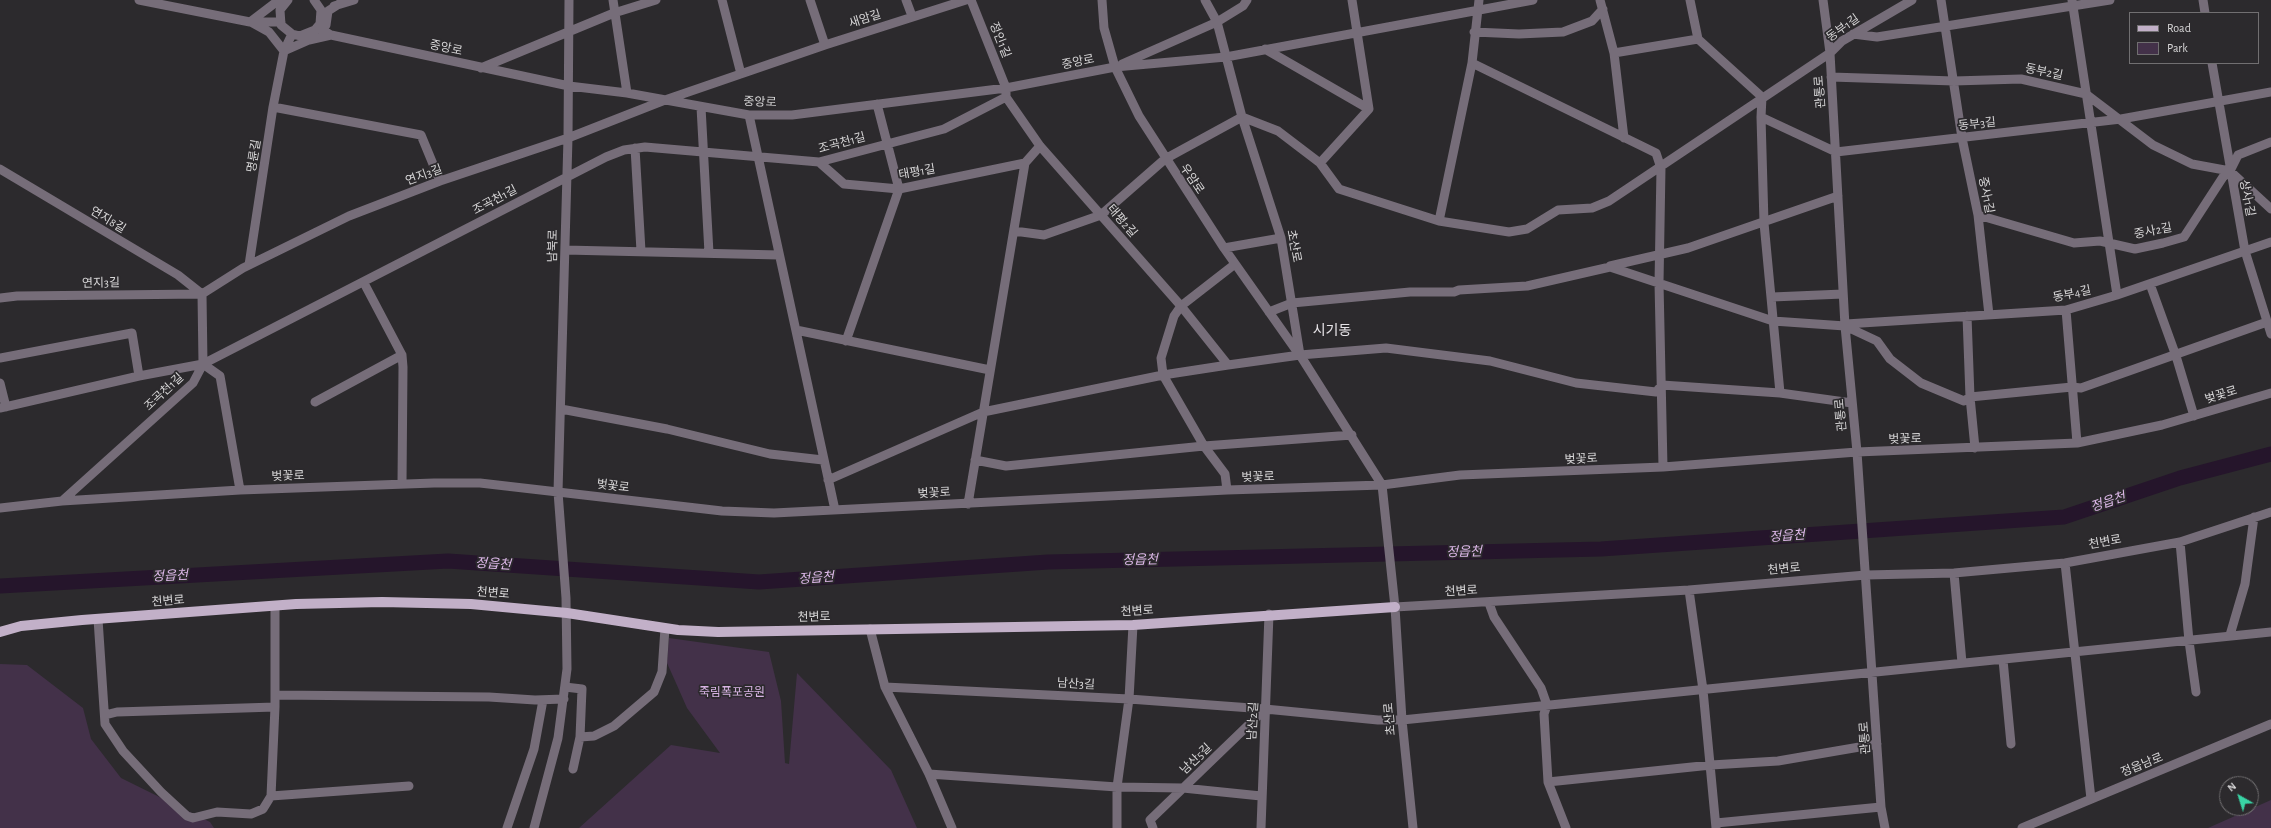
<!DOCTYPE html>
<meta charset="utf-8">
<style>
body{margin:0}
#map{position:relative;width:2271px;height:828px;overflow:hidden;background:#2c2a2d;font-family:"Alegreya Sans",sans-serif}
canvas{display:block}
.legend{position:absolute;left:2129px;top:12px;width:130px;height:52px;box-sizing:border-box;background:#2c2a2d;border:1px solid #716f71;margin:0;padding:5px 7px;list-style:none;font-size:12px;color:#d8d7d8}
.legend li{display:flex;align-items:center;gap:8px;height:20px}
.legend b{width:20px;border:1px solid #716f71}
.north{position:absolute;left:2219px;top:776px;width:40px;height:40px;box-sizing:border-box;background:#2c2a2d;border:1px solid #716f71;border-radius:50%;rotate:321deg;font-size:11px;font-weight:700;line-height:16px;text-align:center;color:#d8d7d8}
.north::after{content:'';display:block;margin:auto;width:14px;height:18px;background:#39d4a5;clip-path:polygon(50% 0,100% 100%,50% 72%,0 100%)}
</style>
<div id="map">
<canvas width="2271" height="828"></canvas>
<ul class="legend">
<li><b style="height:5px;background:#c2b0c8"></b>Road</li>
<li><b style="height:11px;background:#433149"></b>Park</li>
</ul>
<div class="north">N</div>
</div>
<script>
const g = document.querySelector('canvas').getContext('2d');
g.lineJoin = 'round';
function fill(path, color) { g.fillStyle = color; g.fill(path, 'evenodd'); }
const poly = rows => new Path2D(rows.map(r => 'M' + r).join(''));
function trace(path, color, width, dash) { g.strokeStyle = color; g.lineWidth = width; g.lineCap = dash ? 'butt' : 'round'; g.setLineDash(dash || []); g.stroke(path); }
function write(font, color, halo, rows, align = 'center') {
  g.font = font + ' "Alegreya Sans","Noto Sans KR",sans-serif'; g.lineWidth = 3.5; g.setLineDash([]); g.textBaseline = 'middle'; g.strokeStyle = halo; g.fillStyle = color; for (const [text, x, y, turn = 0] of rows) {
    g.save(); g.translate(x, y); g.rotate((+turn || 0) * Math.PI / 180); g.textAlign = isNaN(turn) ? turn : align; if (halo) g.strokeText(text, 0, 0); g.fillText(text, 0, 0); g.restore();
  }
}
const green = poly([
 [669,638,769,652,781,701,785,763,789,764,797,673,891,770,917,828,579,828,671,745,720,753,687,708,676,683,667,663],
 [0,664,27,665,83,708,91,739,121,778,210,822,214,828,0,828],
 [2271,800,2271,828,2208,828]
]);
const river = poly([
 [0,586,448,561,759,582,1048,562,1601,549,2064,517,2180,478,2271,454]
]);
const minor = poly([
 [139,0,250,22,281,22],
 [288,0,280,10,281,25,292,34,300,36,315,30,320,24,321,10,314,0],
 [613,0,627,93],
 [722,0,741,74],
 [810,0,825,45],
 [906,0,912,16],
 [971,0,1006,88,1006,97,1040,146,1181,306,1228,365],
 [1102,0,1104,28,1115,67,1139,116,1224,248,1298,353],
 [1205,0,1217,22,1242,117,1281,238,1300,355,1382,485,1395,607,1402,720,1413,828],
 [1600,0,1614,53,1624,138],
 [1690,0,1698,39],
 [1823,0,1830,53,1845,326,1857,452,1881,807,1885,828],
 [1941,0,1962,138,1978,215,1989,315],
 [2072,0,2117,295],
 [2203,0,2205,13],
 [334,6,354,0],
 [250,22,279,0],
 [251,22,269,32,284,51],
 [326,25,328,11,339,4],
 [318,27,331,35,569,86,627,93,749,115,792,115,1006,88,1115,67,1226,57,1533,0],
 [1474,32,1519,34,1563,32,1592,21,1603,9],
 [1853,34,1877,37,2110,0],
 [1265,49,1369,109],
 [284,51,309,40,331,35],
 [1614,53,1698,39,1762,97,1761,117,1836,152,2121,119,2271,92],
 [1472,63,1656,153,1661,168,1659,283,1663,467],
 [2212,63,2245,251,2271,334],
 [1122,64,1217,22,1243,6,1247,0],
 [481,68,614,13,656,0],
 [1831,77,1954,81,2021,79,2086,94,2153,145,2192,164,2230,171],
 [273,107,421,135,440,181],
 [701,107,709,253],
 [749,115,835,510],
 [1761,117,1764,223,1780,393],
 [635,148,641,251],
 [819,162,844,184,899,189,1025,163],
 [1320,163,1369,109,1352,0],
 [0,169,178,275,202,294,203,364],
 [2230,171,2271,209],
 [1978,215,2074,243,2100,241,2135,249,2163,243,2184,237,2223,177,2230,171,2238,155,2271,142],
 [1439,221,1472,63,1479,0],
 [1014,231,1044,235,1101,215,1165,159,1242,117,1278,131,1320,163,1339,189,1439,221,1509,232,1527,229,1558,210,1592,208,1609,201,1830,53,1842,41,1912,0],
 [1224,248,1281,238],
 [565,250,779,255],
 [249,265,273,107,284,51,292,34],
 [1610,266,1688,248,1838,196],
 [364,283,402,355,403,367,402,483],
 [2150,284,2176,356,2194,416],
 [1772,297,1843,294],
 [0,298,17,296,202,294,243,268,349,216,440,181,568,138,665,100,825,45,966,0],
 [2066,310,2077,443],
 [1269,312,1292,303,1410,292,1454,292,1459,290,1527,286,1610,267,1773,321,1845,326,1877,341,1890,359,1921,383,1964,401,1970,397,1975,448],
 [1967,316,1970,397,2072,387,2081,388,2267,322],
 [1846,324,2066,310,2117,295,2271,242],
 [796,330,990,370],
 [846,341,899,189,877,104],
 [0,358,132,333,139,376],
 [203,364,220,376,240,490],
 [0,383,6,407],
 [315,402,402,355],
 [0,408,139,376,203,364],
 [561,409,667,429,770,454,823,460],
 [975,460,1006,466,1204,446,1352,435],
 [828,480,983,412,1163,375,1228,365,1300,355,1386,348,1490,361,1576,383,1656,392,1662,385,1780,393,1852,403],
 [1227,490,1225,474,1204,446,1163,375,1161,358,1174,316,1181,306,1235,264],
 [62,501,193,383,203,364,606,157,624,150,645,147,819,162,944,129,1006,97],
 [968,504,1025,163,1040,146],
 [0,508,62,501,240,490,434,483,480,483,722,511,774,513,1227,490,1382,485,1460,475,1663,467,1857,452,2077,443,2162,425,2271,393],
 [2180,542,2189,641,2196,692],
 [2065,563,2091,799],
 [1954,573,1962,663],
 [1689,590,1703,690,1716,828],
 [1489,603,1494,617,1541,688,1547,705,1544,714,1548,782,1566,828],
 [1395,607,1689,590,1866,575,1954,573,2065,563,2180,542,2271,512],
 [98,619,105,724,123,751,161,792,187,816,193,818,217,812,251,814,263,809,271,796,275,707,275,606],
 [870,629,885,687,929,774,952,828],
 [2230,635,2245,584,2254,517],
 [2003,660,2011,744],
 [565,687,582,689,580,737,594,736,614,726,654,692,662,672,665,628],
 [885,687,1129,699,1265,709,1378,720,1402,720,2271,632],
 [275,695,489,697,535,700,564,699],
 [105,715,117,712,275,707],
 [573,769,580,737],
 [929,774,1117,787,1183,788,1261,796],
 [1548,782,1711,765,1778,761,1877,744],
 [271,796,409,786],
 [1716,823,1881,807],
 [507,828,534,749,543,700],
 [534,828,558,738,567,669,566,598,558,492,568,138,569,0],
 [1117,828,1117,787,1129,699,1133,625],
 [1153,828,1150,820,1265,709],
 [1261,828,1269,614],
 [2022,828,2271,724]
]);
const major = poly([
 [0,632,21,626,82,620,296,604,382,602,471,604,567,613,678,630,718,632,1133,625,1395,607]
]);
const streetNames = [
 ["새암길",865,19,-18],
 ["동부1길",1843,28,-36],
 ["정인1길",1000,40,68],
 ["중앙로",446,48,12],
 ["중앙로",1078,62,-11],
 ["동부2길",2044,72,12],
 ["관통로",1820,92,-94],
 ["중앙로",760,102,2],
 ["동부3길",1977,124,-6],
 ["조곡천1길",842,143,-15],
 ["명륜길",254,156,-81],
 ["태평1길",917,172,-10],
 ["연지3길",424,175,-20],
 ["우암로",1192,179,56],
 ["중사1길",1986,195,79],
 ["상사1길",2247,198,79],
 ["조곡천1길",495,200,-28],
 ["연지8길",108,220,31],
 ["태평2길",1122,221,49],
 ["중사2길",2153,231,-11],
 ["남북로",553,246,-89],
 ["초산로",1294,246,79],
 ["연지3길",101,283,-1],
 ["동부4길",2072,294,-12],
 ["조곡천1길",164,392,-43],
 ["벚꽃로",2221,395,-17],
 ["관통로",1841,415,-95],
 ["벚꽃로",1905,439,-2],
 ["벚꽃로",1581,459,-3],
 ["벚꽃로",288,476,-2],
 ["벚꽃로",1258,477,-2],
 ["벚꽃로",613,486,7],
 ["벚꽃로",934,493,-3],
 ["천변로",2105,542,-10],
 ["천변로",1784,569,-5],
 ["천변로",1461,591,-3],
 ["천변로",493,593,5],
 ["천변로",168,601,-4],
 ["천변로",1137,611,-3],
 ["천변로",814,617,-1],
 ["남산3길",1076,684,3],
 ["초산로",1390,719,-95],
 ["남산2길",1253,721,-87],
 ["관통로",1865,738,-94],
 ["남산5길",1196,759,-44],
 ["정읍남로",2142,765,-22]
];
const parkNames = [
 ["죽림폭포공원",732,692]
];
const waterNames = [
 ["정읍천",2108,502,-19],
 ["정읍천",1787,536,-4],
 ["정읍천",1464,552,-1],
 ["정읍천",1140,560,-1],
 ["정읍천",493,564,4],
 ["정읍천",170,576,-3],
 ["정읍천",816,578,-4]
];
const quarterNames = [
 ["시기동",1332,331]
];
fill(green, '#433149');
trace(river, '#25152b', 15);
trace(minor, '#766d79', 9);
trace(major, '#c2b0c8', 10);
write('12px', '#d8d7d8', '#2c2a2d', streetNames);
write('12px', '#d7b3e3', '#2c2a2d', parkNames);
write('italic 13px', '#deb9ea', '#2c2a2d', waterNames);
write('14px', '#e6e3e7', '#2c2a2d', quarterNames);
</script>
